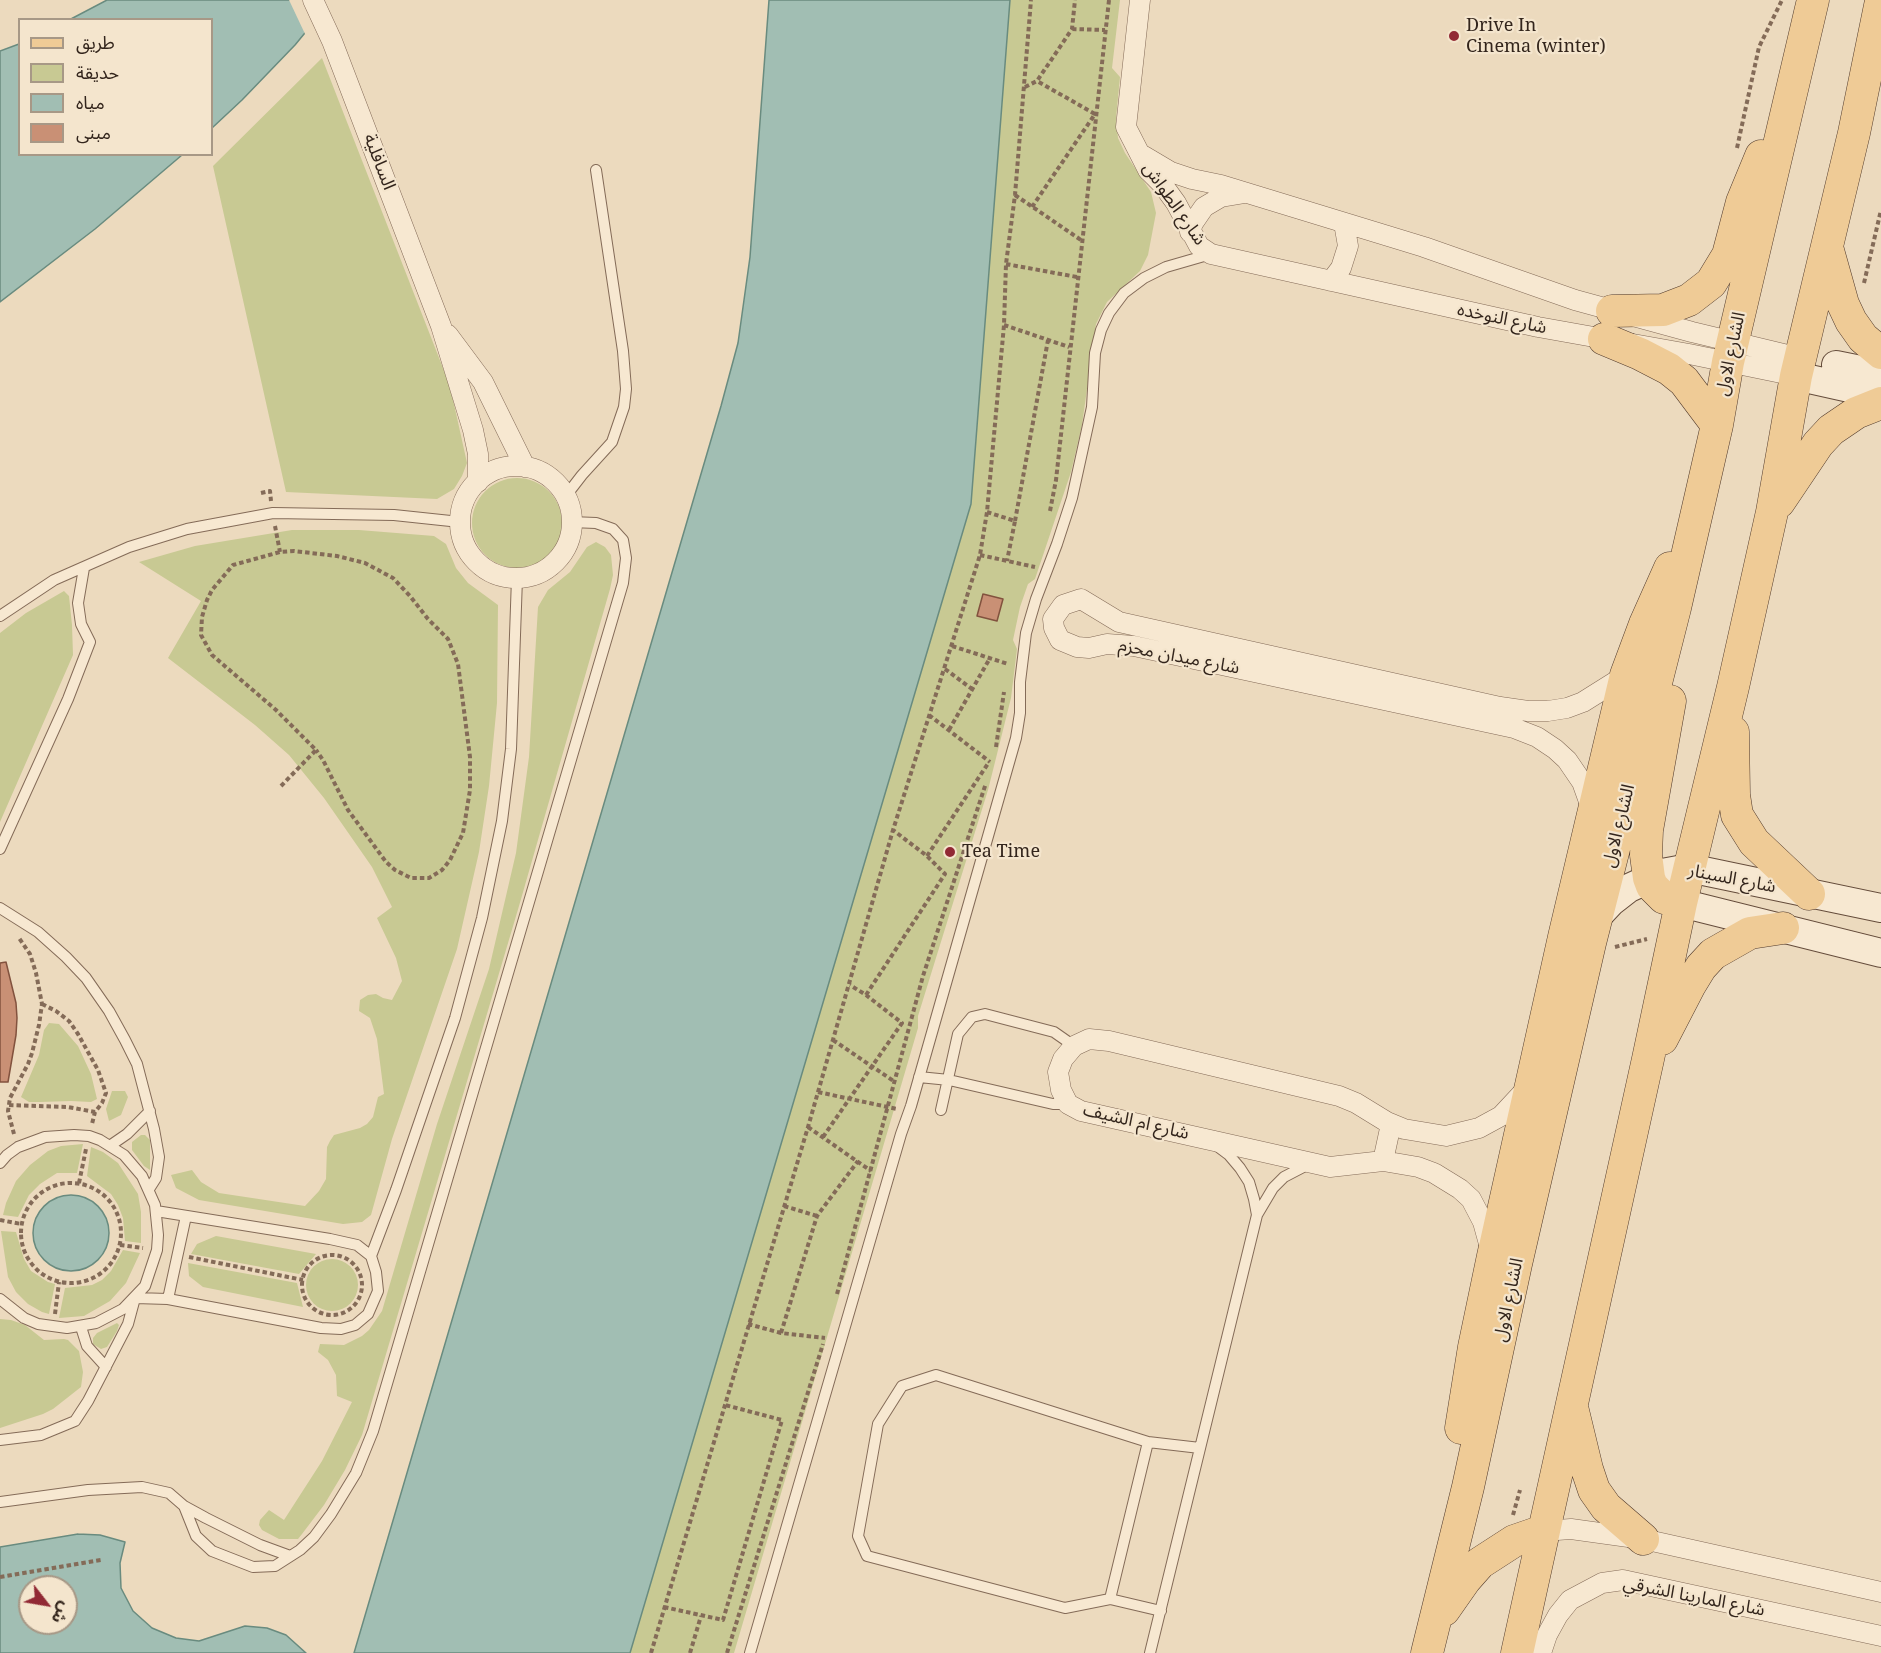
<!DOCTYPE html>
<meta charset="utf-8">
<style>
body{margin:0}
#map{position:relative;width:1881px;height:1653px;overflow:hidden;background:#ecdabe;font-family:"Noto Serif","Noto Sans Arabic",serif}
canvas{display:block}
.legend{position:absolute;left:18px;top:18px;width:195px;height:138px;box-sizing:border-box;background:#f4e5cd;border:2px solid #a79886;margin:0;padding:8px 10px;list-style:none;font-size:18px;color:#33251c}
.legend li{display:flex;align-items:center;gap:12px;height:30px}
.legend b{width:30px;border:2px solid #a79886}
.north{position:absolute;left:18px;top:1575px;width:60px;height:60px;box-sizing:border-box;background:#f4e5cd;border:2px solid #a79886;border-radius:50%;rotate:121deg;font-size:16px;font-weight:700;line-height:24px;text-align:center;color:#33251c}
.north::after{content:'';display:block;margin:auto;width:21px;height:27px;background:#912934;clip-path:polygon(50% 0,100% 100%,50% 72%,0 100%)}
</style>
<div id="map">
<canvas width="1881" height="1653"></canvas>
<ul class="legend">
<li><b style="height:8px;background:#efcb96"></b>طريق</li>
<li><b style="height:16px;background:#c8c993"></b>حديقة</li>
<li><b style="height:16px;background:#a1beb3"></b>مياه</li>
<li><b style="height:16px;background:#c99075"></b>مبنى</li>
</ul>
<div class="north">ش</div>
</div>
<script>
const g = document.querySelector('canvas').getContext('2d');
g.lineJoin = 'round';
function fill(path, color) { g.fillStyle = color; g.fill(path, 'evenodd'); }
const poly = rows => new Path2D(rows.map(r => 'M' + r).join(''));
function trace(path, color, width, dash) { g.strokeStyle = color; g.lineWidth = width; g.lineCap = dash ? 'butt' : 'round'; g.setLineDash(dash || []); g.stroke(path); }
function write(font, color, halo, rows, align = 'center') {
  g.font = font + ' "Noto Serif","Noto Sans Arabic",serif'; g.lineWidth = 4.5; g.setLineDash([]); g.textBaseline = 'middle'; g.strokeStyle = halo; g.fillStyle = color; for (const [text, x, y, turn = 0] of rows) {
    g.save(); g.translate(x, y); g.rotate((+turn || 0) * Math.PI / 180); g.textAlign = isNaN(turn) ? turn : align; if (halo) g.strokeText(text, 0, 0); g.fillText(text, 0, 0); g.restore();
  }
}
const green = poly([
 [1010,0,1120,0,1112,68,1120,77,1116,118,1118,138,1125,153,1151,192,1156,213,1148,255,1140,271,1107,302,1096,324,1082,425,1071,472,1035,579,1028,584,1020,607,1013,640,1017,649,1011,698,988,790,918,1016,918,1028,734,1653,630,1653,971,504],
 [322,58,450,386,467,463,462,476,454,489,437,499,286,492,213,166],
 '472 523a45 45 0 1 1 90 0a45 45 0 1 1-90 0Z',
 [292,530,359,530,434,536,446,544,456,568,468,583,498,605,497,703,489,786,479,852,457,949,392,1139,371,1215,362,1222,343,1224,199,1200,176,1188,171,1175,192,1170,201,1182,219,1193,305,1206,319,1191,326,1179,327,1147,330,1141,334,1135,360,1128,367,1124,373,1117,378,1097,384,1094,377,1039,370,1018,359,1011,360,1000,368,995,376,994,383,998,392,1000,402,981,396,958,377,918,392,907,372,867,324,798,289,755,255,725,168,658,201,601,139,562,195,546],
 [596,542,605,547,611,555,613,575,610,589,519,906,362,1435,345,1470,324,1505,302,1534,298,1539,279,1539,262,1530,259,1525,260,1520,269,1510,284,1520,322,1461,352,1402,337,1396,336,1375,328,1360,318,1352,320,1344,344,1345,362,1336,369,1330,382,1311,437,1124,489,969,516,853,529,757,538,607,548,590,570,572,587,547],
 [64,591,69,596,72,625,73,655,0,822,0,633,26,613],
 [49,1023,59,1024,78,1046,91,1074,97,1099,91,1102,71,1101,40,1102,29,1102,21,1097,39,1055,44,1030],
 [112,1091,125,1091,128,1097,121,1115,109,1121,106,1109],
 [141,1135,145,1135,150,1140,150,1170,144,1166,132,1150,132,1142],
 [83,1144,77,1173,57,1173,40,1184,29,1195,18,1217,3,1215,6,1203,16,1181,30,1165,48,1151,61,1146],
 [91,1147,103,1152,118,1163,138,1194,141,1212,141,1243,125,1241,123,1218,118,1205,111,1194,87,1176],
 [1,1231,16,1232,24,1259,31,1271,48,1282,55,1284,49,1314,42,1312,28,1304,16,1292,8,1277],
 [216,1236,316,1254,299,1274,191,1254,197,1244],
 [123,1250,140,1253,126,1283,110,1301,84,1316,59,1318,65,1288,92,1285,102,1280,111,1271],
 '306 1285a26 26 0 1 1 52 0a26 26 0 1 1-52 0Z',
 [188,1263,297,1283,303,1307,203,1287,189,1276],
 [0,1319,11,1320,25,1325,44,1340,64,1339,68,1340,79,1351,83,1372,81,1387,53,1409,43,1414,0,1428],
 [117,1323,119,1325,117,1331,107,1347,101,1349,93,1344,93,1338,97,1333]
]);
const water = poly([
 [107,0,332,0,295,45,242,100,212,128,212,20,69,20,107,0],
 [769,0,1010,0,971,504,630,1653,354,1653,721,406,738,343,750,257,769,0],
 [19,44,20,154,182,155,95,229,0,302,0,51,19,44],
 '33 1233a38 38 0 1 1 76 0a38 38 0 1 1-76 0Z',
 [78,1534,100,1535,125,1542,120,1563,121,1588,133,1611,152,1628,176,1638,199,1641,245,1626,267,1628,286,1635,306,1653,0,1653,0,1547,78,1534],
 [30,1587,66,1587,66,1623,30,1623,30,1587]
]);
const pier = poly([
 [289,0,334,0,334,1,306,36]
]);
const building = poly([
 [983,594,1003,599,997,621,977,616,983,594],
 [6,962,16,1003,17,1018,16,1035,8,1082,0,1082,0,963,6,962]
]);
const path = poly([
 [1072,29,1105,30],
 [1025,87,1037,81,1072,29,1075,0],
 [1737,148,1759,47,1782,0],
 [1015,195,1081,240],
 [1032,207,1095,114,1037,81],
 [1006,264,1077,277],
 [1864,283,1881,210],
 [1004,325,1069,347],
 [261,493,270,491,271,501],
 [1050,511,1056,480,1109,0],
 [987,512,1015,521,1007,561],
 [1015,521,1048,340],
 [275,526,280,552],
 [980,555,1035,567],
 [952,646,1008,664],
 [945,669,972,689],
 [929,715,990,762],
 [949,730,990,658],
 [996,747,1004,692],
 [281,786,316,750,276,710,212,655,201,635,202,617,207,600,212,590,233,565,280,552,294,551,337,556,365,563,393,578,410,596,428,619,448,639,458,664,470,757,470,790,463,833,450,860,442,870,429,878,411,878,395,870,386,862,348,810,323,760,316,750],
 [927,856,989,762],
 [1615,947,1647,939],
 [866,995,945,874,927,856,893,830],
 [42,1004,56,1011,69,1021,78,1034,98,1070,106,1093,102,1103,95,1112,92,1124],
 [833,1040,895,1082],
 [818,1092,897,1109],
 [9,1105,68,1107,95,1112],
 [808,1127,871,1171],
 [14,1134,8,1111,10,1098,28,1064,32,1053,39,1025,42,1004,36,973,30,954,19,938],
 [823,1137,902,1023,866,995,850,985],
 [79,1183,86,1149],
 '21 1233a50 50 0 1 1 100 0a50 50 0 1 1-100 0Z',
 [784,1206,817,1216],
 [0,1220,21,1224],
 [120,1245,143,1248],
 '302 1285a30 30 0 1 1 60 0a30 30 0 1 1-60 0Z',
 [189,1257,303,1280],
 [837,1294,923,976,986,783],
 [55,1314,59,1282],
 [748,1324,781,1333,825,1338],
 [781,1333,817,1216,858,1161],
 [1513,1515,1520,1490],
 [0,1577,101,1560],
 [664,1607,723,1620,782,1420,725,1405],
 [651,1653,808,1127,893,830,980,555,987,512,1004,325,1006,264,1015,195,1031,0],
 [690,1653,701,1616],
 [727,1653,823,1344]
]);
const lane = poly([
 [565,497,582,475,612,442,624,407,626,389,623,351,596,170],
 [0,616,54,580,129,547,187,529,273,513,394,515,460,522],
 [0,849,68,699,90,642,81,624,78,603,84,568],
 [0,908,38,932,66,957,86,978,109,1011,125,1040,137,1064,154,1129,159,1157,156,1178,149,1189],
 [919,1077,949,1080,1053,1104,1068,1104],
 [941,1110,958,1034,972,1017,985,1014,1054,1032,1074,1046],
 [111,1145,127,1134,150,1111],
 [1217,1146,1229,1155,1240,1168,1249,1182,1254,1199,1257,1215],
 [0,1163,7,1155,18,1147,45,1137,74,1135,89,1136,100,1140,124,1155,142,1176,155,1205,158,1235,157,1250,145,1286,123,1309,96,1323,67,1328,38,1324,24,1318,0,1299],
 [371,1256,396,1190,455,1018,482,918,502,821,511,749,517,578],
 [168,1299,186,1216],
 [81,1327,87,1346,106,1367],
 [0,1440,41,1435,75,1421,88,1401,128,1324,135,1298,168,1299,321,1328,341,1329,355,1325,368,1314,378,1291,376,1272,371,1256,357,1245,330,1239,156,1211],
 [0,1502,88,1490,142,1487,169,1493,184,1506,206,1518,260,1545,290,1556],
 [184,1506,196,1536,212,1551,253,1567,275,1566,300,1550,314,1537,331,1514,356,1473,373,1431,623,583,626,558,623,540,613,529,596,523,571,522],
 [1110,1599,1148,1442],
 [1161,1611,1110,1599,1065,1608,867,1556,858,1536,878,1424,902,1386,936,1375,1148,1442,1200,1448],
 [750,1653,901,1134,911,1106,1016,738,1020,713,1020,682,1026,633,1036,599,1057,544,1072,498,1092,407,1095,353,1101,330,1109,313,1124,293,1144,278,1166,267,1211,254],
 [1150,1653,1257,1215,1273,1188,1284,1177,1309,1164]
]);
const street = poly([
 [313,0,332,41,441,326,473,430,478,454,478,482],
 [1140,0,1126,127,1148,170,1163,185,1176,203,1199,246,1211,254,1538,327,1689,354,1796,376],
 [1144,156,1171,172,1192,179,1221,185,1424,247,1575,300,1692,332,1800,358],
 [1190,232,1193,223,1204,207,1221,197,1245,193],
 [1331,281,1341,268,1348,246,1344,223],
 [448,335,483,382,525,467],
 '460 522a56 56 0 1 1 112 0a56 56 0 1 1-112 0Z',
 [1592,810,1582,782,1567,760,1555,749,1537,737,1514,728,1134,646,1107,644,1089,648,1077,647,1060,640,1054,628,1053,619,1063,605,1081,599,1119,622,1500,707,1528,711,1548,711,1567,708,1583,702,1626,675],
 [1383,1161,1391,1124],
 [1491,1251,1483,1222,1471,1199,1460,1189,1434,1173,1418,1167,1383,1161,1330,1167,1081,1111,1068,1104,1061,1090,1058,1072,1063,1059,1074,1046,1089,1039,1109,1041,1339,1096,1356,1103,1387,1122,1404,1129,1446,1136,1479,1128,1501,1116,1528,1087],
 [1543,1531,1571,1529,1643,1539,1881,1592],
 [1541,1653,1547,1635,1558,1615,1570,1600,1602,1583,1623,1580,1881,1636]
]);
const secondary = poly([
 [1836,365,1881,374],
 [1796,376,1881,395],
 [1681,903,1881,953],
 [1596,918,1611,902,1629,888,1662,873,1689,868,1881,908]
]);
const primary = poly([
 [1827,247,1843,304,1851,321,1863,338,1881,353],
 [1612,311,1663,310,1689,300,1711,283,1728,255,1742,202,1761,156],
 [1604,339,1640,354,1669,369,1684,381,1717,425],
 [1779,502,1818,444,1831,430,1856,413,1881,403],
 [1670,701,1647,830,1646,855,1649,878,1652,886,1664,898,1681,903],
 [1733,732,1734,795,1737,815,1754,842,1809,894],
 [1662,1039,1690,985,1701,967,1713,954,1750,933,1783,928],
 [1573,1411,1587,1469,1594,1490,1606,1507,1643,1539],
 [1461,1428,1474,1347,1493,1256,1564,937,1626,675,1645,624,1670,568],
 [1444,1610,1465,1580,1480,1563,1514,1541,1543,1531],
 [1427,1653,1468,1487,1516,1264,1590,943,1675,608,1717,425,1728,362,1813,0],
 [1517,1653,1648,1059,1681,903,1733,687,1772,512,1796,376,1854,133,1881,1]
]);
const markers = [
 [1454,36,6,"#912934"],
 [950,852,6,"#912934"]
];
const poiNames = [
 ["Drive In",1466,26],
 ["Cinema (winter)",1466,47],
 ["Tea Time",962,852]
];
const streetNames = [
 ["السافلية",379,162,69],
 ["شارع الطواش",1174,204,55],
 ["شارع النوخده",1502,319,12],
 ["الشارع الاول",1731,354,-78],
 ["شارع ميدان محزم",1179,657,11],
 ["الشارع الاول",1619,826,-76],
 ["شارع السينار",1732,879,11],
 ["شارع ام الشيف",1136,1122,13],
 ["الشارع الاول",1509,1300,-78],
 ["شارع المارينا الشرقي",1694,1597,11]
];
fill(green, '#c8c993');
fill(water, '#a1beb3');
trace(water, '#698b7f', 1.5);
fill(pier, '#ecdabe');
fill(building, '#c99075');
trace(building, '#82523e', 1.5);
trace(lane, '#846b58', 12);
trace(street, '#846b58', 21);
trace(secondary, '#654c3b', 30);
trace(primary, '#513a2c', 33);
trace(path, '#846b58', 4, [4.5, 3]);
trace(lane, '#f7e8d1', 10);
trace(street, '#f7e8d1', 20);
trace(secondary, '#f7e8d1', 28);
trace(primary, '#efcb96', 32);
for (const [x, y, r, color] of markers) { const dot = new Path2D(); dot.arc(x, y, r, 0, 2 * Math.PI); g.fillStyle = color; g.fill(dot); trace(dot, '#f4e5cd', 2); }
write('18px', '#33251c', '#f4e5cd', poiNames, 'left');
write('18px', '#33251c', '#f4e5cd', streetNames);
</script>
